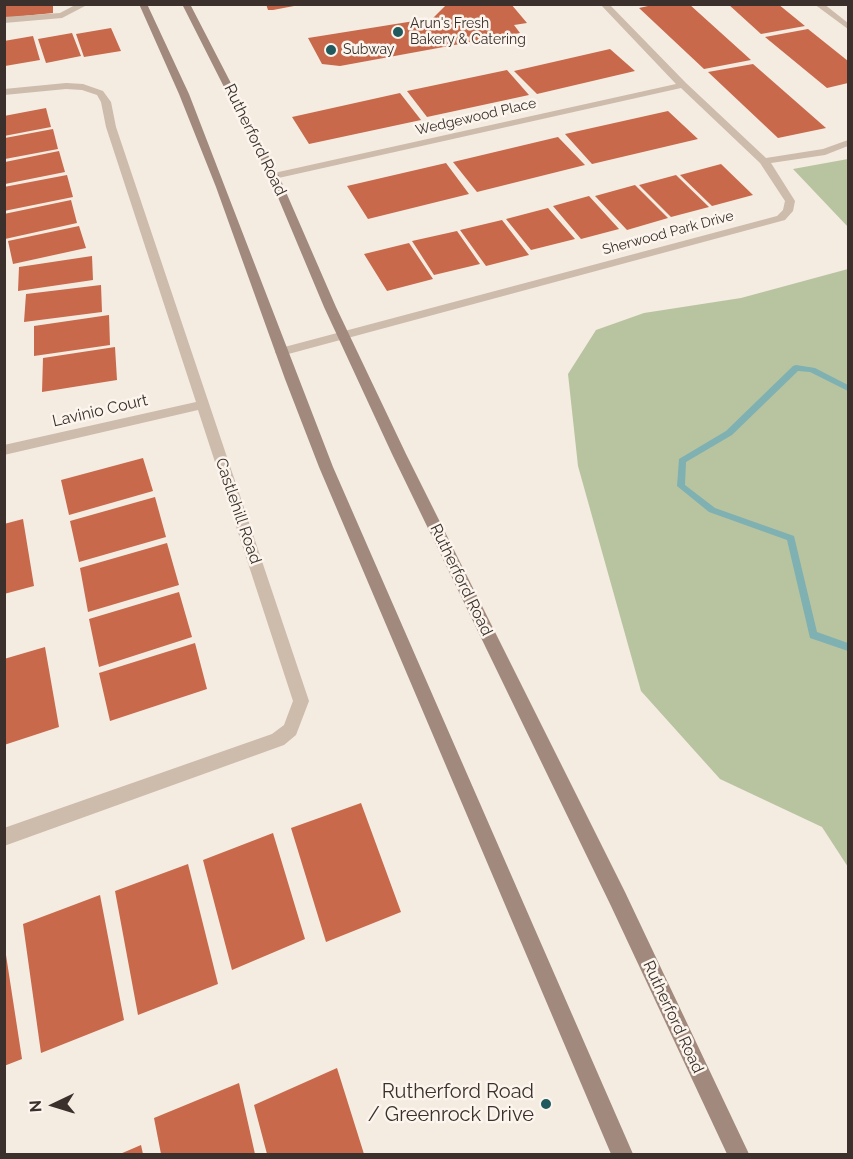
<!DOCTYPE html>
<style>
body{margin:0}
#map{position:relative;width:853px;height:1159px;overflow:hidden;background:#f4ebe1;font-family:Raleway,sans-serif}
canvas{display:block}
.frame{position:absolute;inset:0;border:6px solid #3b302b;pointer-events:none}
.north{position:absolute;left:24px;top:1075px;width:60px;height:60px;-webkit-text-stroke:4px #fbf5ee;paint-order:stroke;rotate:266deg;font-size:16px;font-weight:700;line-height:24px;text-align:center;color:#3b302b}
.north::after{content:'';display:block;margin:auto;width:21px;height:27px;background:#3b302b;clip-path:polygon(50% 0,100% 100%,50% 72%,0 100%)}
</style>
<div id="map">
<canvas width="853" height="1159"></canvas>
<div class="frame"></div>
<div class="north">N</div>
</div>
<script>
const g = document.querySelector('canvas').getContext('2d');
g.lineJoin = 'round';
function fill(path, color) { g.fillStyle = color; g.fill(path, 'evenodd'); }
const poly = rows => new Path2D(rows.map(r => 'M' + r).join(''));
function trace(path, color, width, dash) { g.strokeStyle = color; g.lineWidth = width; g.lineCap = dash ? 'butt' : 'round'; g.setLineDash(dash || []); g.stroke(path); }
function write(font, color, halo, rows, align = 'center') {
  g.font = font + ' Raleway,sans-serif'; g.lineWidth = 5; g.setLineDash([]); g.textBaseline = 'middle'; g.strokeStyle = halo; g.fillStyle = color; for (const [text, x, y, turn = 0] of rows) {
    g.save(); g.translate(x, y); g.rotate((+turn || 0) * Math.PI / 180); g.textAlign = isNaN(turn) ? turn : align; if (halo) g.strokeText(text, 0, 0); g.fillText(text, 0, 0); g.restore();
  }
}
const green = poly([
 [848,159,848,227,793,169],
 [848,269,848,867,822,827,720,779,641,691,578,466,568,374,596,330,644,313,741,298]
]);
const stream = poly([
 [796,365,815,368,848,385,848,391,810,372,798,371,732,435,686,462,685,485,715,508,794,536,817,632,848,643,848,651,810,638,787,540,709,512,677,486,679,459,726,431,793,366,796,365]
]);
const building = poly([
 [4,4,53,4,53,13,4,18],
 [266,4,294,4,294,6,273,10,268,10],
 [447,4,511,4,527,23,514,25,520,33,340,66,322,64,308,38,433,18],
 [657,4,689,4,751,60,704,69,639,8],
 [728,4,778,4,805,26,761,34],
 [111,28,121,51,84,57,76,34],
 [808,29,848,61,848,83,827,88,765,37],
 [72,33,81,56,46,63,38,39],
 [33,36,40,60,5,66,4,41],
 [610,49,635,71,537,94,514,71],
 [753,64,826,128,778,138,708,72],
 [507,70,529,95,427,117,407,91],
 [400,93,421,120,309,144,292,117],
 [46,108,51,127,4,136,4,116],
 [668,111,698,139,592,164,565,134],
 [53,129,58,149,5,159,5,138],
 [558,137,585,165,477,192,453,162],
 [59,151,65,172,5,184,5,162],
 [446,163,469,194,368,219,347,186],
 [721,164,753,195,712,206,680,175],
 [67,175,73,197,4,211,4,187],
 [676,175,709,207,671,217,639,185],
 [635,185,668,218,627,230,595,196],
 [589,196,619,229,581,239,553,206],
 [71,200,77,223,5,239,4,214],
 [548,208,575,239,531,250,506,219],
 [502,220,529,255,486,266,460,230],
 [79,226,86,248,13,264,8,241],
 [457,231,480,264,434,275,412,241],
 [409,243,433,279,387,291,364,254],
 [92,256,93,280,18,291,19,267],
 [101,285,102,312,24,322,26,294],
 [109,315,110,345,34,356,34,326],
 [115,347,117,380,42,392,43,358],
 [143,458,153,491,69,515,61,480],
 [155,497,166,537,79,562,70,521],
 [23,519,34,586,4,594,4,524],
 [167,543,179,585,88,612,80,568],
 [179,592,192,637,99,667,89,619],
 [195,643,207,689,110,721,99,673],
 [45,647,59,727,4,745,4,659],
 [361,803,401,912,326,942,291,828],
 [273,833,305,939,232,970,203,860],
 [188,864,218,984,138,1015,115,891],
 [100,895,124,1020,41,1053,23,924],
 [4,942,22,1059,4,1066],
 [337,1068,364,1154,267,1154,254,1105],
 [239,1083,255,1154,161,1154,154,1118],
 [141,1145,143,1154,120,1154]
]);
const lane = poly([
 [77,4,85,6,62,18,4,23,4,17,60,13,77,4]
]);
const street = poly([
 [600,4,609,4,686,83,766,158,823,149,848,140,848,146,825,155,771,163,795,201,793,211,785,220,281,356,277,355,275,352,277,349,777,216,783,210,785,201,760,163,681,88,274,179,269,176,274,173,676,84,600,4],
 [814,4,824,4,848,23,848,29,814,4],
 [66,83,83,84,103,91,111,102,116,127,309,701,296,735,284,745,4,846,4,828,272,734,284,725,293,701,198,410,4,455,4,445,196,402,106,127,101,102,97,95,82,90,66,89,4,95,4,89,66,83]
]);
const secondary = poly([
 [139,4,147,4,189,94,333,467,633,1154,611,1154,319,467,285,379,216,187,179,94,139,4],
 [182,4,190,4,279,176,336,307,406,454,625,892,749,1154,727,1154,611,906,392,454,324,307,269,176,182,4]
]);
const markers = [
 [398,32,6,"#1f5a5e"],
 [331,50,6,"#1f5a5e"],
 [546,1104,6,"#1f5a5e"]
];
const farPoinames = [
 ["Arun's Fresh",410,24],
 ["Bakery & Catering",410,40],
 ["Subway",343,50]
];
const farStreetnames = [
 ["Wedgewood Place",476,117,-13],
 ["Sherwood Park Drive",668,233,-15]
];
const streetNames = [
 ["Rutherford Road",255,140,64],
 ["Lavinio Court",100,411,-13],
 ["Castlehill Road",238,511,71],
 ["Rutherford Road",461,580,64],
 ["Rutherford Road",673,1017,65]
];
const nearPoinames = [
 ["Rutherford Road",534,1092],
 ["/ Greenrock Drive",534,1115]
];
fill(green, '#b8c4a0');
fill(stream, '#7fb0b2');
fill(building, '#c8694b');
fill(lane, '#cdbbac');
fill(street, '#cdbbac');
fill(secondary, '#a18a7d');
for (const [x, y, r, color] of markers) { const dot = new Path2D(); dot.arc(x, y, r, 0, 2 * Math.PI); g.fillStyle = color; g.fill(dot); trace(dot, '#fbf5ee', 2); }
write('14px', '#3b302b', '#fbf5ee', farPoinames, 'left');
write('14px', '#3b302b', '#fbf5ee', farStreetnames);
write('16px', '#3b302b', '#fbf5ee', streetNames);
write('20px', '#3b302b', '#fbf5ee', nearPoinames, 'right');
</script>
